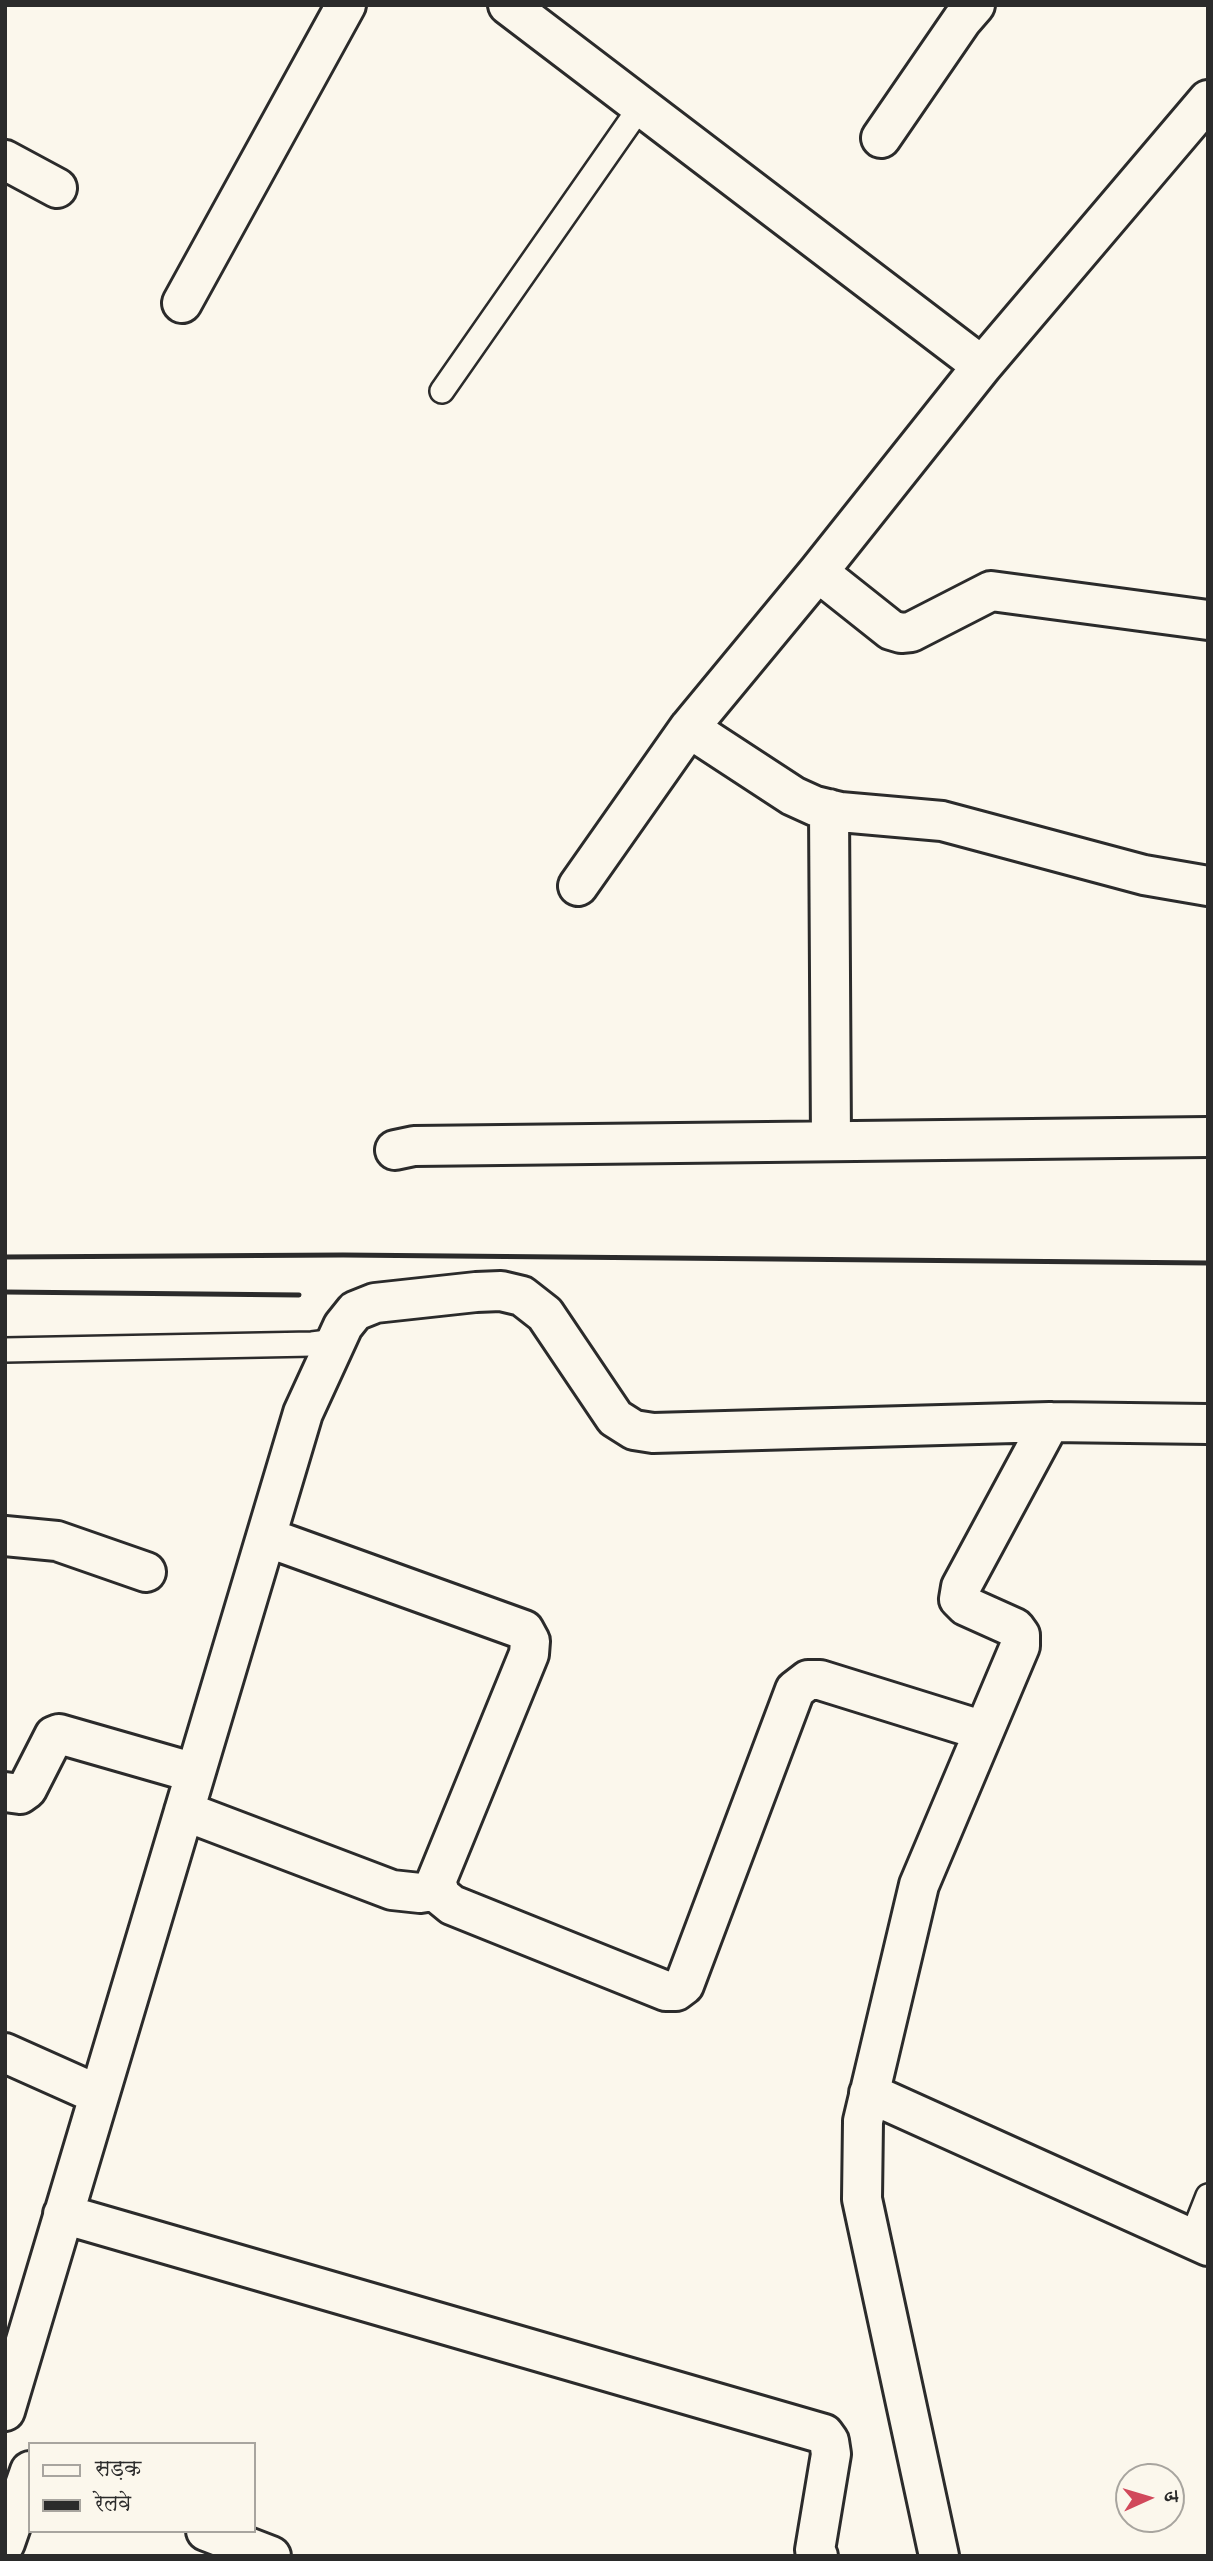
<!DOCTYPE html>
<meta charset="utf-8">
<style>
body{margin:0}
#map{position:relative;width:1213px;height:2561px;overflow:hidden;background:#fbf7ec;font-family:Dekko,"Playpen Sans Deva",sans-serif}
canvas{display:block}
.frame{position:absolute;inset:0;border:7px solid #2b2b2b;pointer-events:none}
.legend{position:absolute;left:28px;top:2442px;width:228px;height:91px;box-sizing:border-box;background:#fbf7ec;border:2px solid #a8a59f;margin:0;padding:9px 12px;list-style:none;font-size:21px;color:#2b2b2b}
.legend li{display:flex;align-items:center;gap:14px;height:35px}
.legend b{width:35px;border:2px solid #a8a59f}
.north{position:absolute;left:1115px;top:2463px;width:70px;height:70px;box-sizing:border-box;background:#fbf7ec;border:2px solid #a8a59f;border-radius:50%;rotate:86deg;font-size:19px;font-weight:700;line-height:28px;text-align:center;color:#2b2b2b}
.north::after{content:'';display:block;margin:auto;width:24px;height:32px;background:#d1495b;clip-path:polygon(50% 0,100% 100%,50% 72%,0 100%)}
</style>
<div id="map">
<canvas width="1213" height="2561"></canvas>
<div class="frame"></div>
<ul class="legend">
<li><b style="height:9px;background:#fbf7ec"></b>सड़क</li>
<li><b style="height:9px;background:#2b2b2b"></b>रेलवे</li>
</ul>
<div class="north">उ</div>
</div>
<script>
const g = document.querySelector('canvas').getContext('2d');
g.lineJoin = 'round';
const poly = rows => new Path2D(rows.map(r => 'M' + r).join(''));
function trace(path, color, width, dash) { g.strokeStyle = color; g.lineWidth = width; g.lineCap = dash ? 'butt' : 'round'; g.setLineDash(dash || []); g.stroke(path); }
const lane = poly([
 [442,391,641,106],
 [5,1350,312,1344,336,1341],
 [1191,2239,1208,2196]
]);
const street = poly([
 [508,5,982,366],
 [881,138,962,20,975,5],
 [5,160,57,188],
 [182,303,346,5],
 [818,572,891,630,901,633,911,632,991,591,1208,620],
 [689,728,793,796,815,806,840,812,942,821,1144,875,1208,886],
 [829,809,831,1141],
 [578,886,689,728,818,572,982,366,1208,100],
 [395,1150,414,1146,1208,1137],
 [5,1536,57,1541,146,1572],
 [266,1537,524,1630,530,1641,529,1654,435,1884,441,1896,452,1905,666,1991,676,1991,684,1985,795,1690,808,1680,820,1680,984,1731],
 [5,1792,20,1794,27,1789,54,1736,59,1734,195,1773],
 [184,1811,392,1890,420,1893,439,1890],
 [5,2053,99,2095],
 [869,2093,1208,2246],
 [63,2214,824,2434,829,2441,831,2454,815,2550,818,2556],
 [5,2411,303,1413,343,1326,355,1311,375,1303,476,1292,501,1291,522,1296,545,1314,615,1418,634,1430,653,1433,1050,1422,1208,1424],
 [206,2531,271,2556],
 [5,2543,30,2471],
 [939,2556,862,2199,863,2121,919,1885,1020,1646,1020,1635,1015,1628,966,1606,959,1599,961,1587,1050,1422]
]);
const rail = poly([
 [5,1257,343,1255,1208,1263],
 [5,1292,299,1295]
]);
trace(lane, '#2b2b2b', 28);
trace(street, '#2b2b2b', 44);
trace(lane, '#fbf7ec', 23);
trace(street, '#fbf7ec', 38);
trace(rail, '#2b2b2b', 5);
</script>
